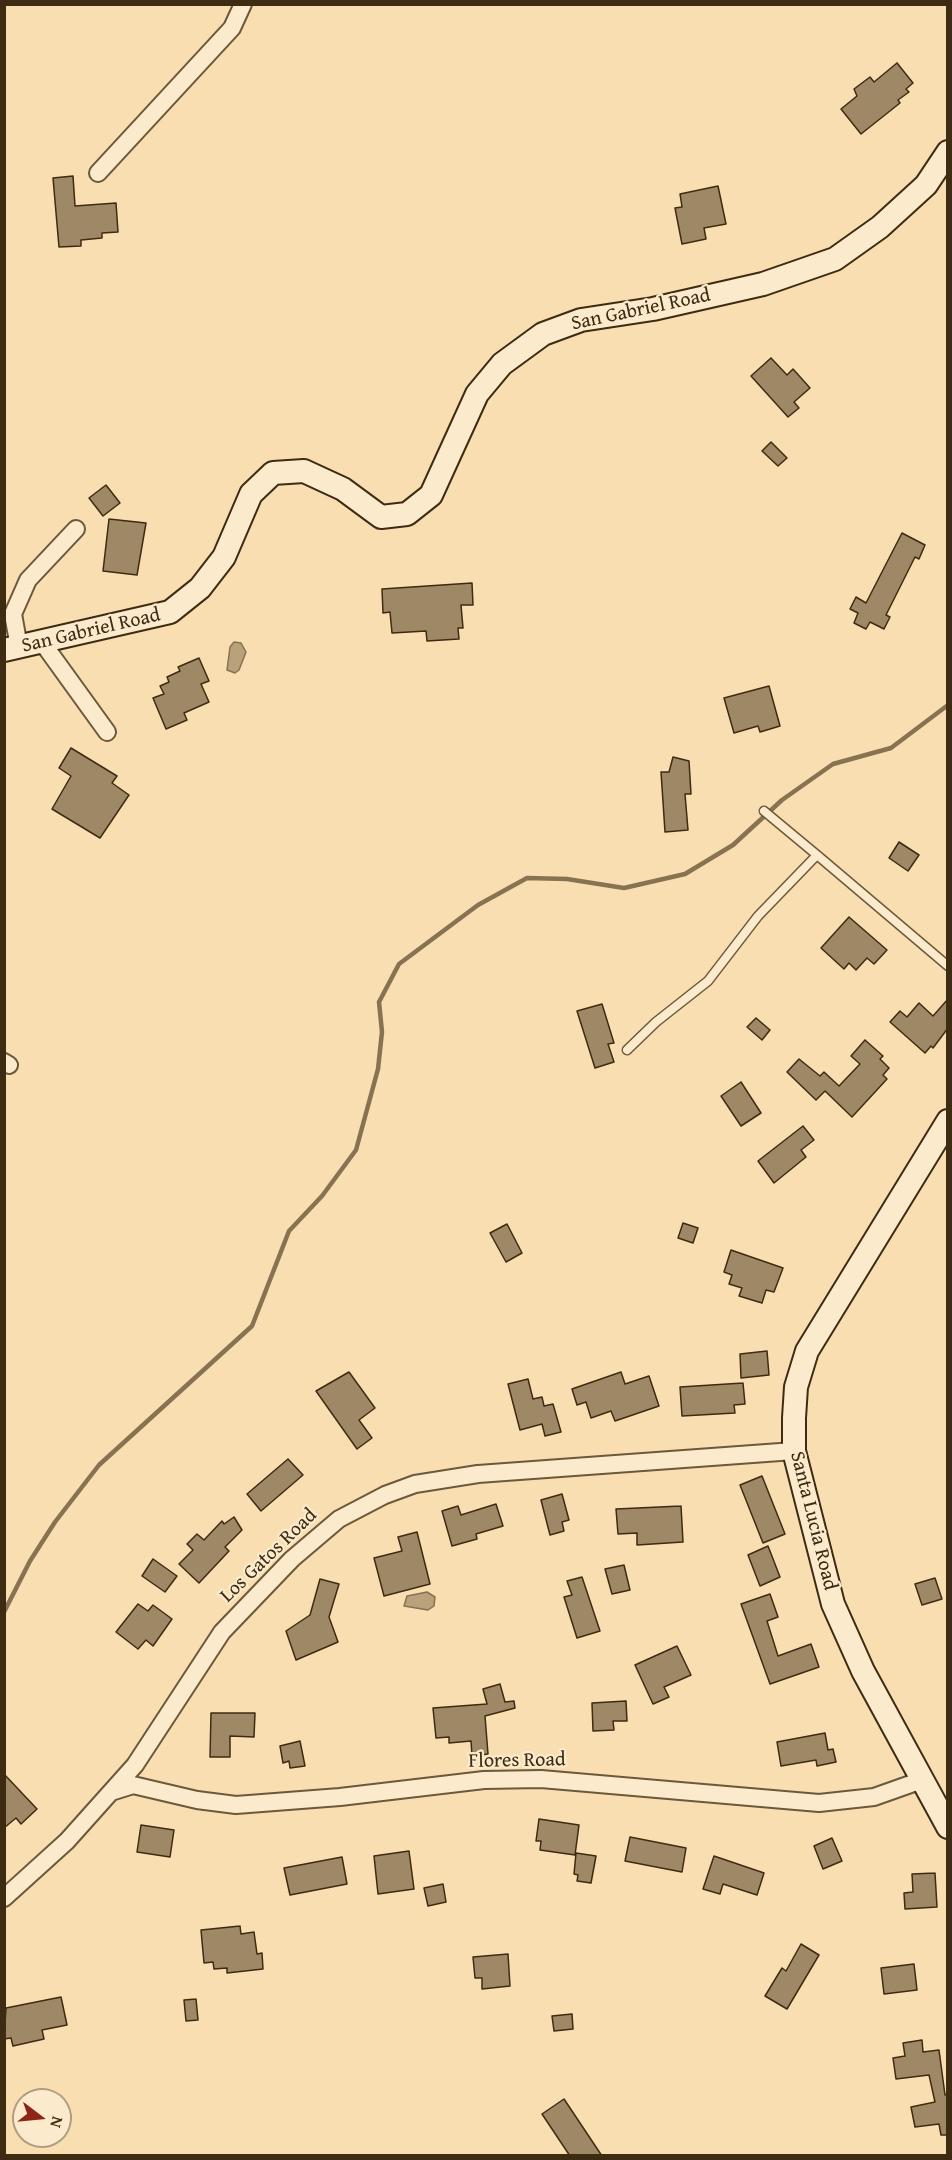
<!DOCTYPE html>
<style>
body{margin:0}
#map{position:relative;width:952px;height:2160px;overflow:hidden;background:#f9deb1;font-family:"Gentium Book Plus",serif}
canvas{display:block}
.frame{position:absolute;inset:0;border:6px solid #3d2b12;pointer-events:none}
.north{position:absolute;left:12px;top:2088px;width:60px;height:60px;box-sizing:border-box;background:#fbeacc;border:2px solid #af9e82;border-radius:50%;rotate:106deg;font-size:16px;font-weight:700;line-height:24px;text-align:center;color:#3d2b12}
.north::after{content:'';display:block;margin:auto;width:21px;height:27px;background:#8f2418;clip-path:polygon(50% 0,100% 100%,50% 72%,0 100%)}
</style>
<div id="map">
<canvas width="952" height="2160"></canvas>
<div class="frame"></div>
<div class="north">N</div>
</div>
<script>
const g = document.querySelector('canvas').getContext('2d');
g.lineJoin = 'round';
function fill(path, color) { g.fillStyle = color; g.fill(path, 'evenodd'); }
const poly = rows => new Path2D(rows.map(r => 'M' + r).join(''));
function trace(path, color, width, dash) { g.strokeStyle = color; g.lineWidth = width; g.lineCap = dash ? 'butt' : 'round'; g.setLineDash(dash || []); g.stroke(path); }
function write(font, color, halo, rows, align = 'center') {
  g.font = font + ' "Gentium Book Plus",serif'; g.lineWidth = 4.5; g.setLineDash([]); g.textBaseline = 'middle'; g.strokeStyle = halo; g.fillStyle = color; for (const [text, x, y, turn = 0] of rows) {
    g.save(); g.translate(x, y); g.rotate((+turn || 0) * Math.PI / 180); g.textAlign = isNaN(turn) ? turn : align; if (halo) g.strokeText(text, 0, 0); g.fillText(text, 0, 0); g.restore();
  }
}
const water = poly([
 [234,642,241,643,246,652,239,670,235,673,227,670,230,647,234,642],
 [427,1592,435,1597,434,1606,428,1610,404,1606,407,1596,427,1592]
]);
const stream = poly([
 [4,1612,30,1561,55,1522,99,1465,252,1326,289,1231,322,1196,356,1150,378,1069,382,1032,379,1002,399,964,478,905,527,878,567,879,624,888,685,874,733,845,782,800,833,764,891,748,948,705]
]);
const building = poly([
 [897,63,913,83,906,89,909,92,898,100,900,103,861,134,841,109,857,96,854,89,870,77,874,82,897,63],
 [73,176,75,206,116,203,118,232,102,233,102,238,81,240,81,246,59,247,53,178,73,176],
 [718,186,726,224,704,228,706,239,682,244,675,208,682,207,680,194,718,186],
 [771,358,787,375,793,369,810,388,794,402,799,408,788,417,751,376,771,358],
 [771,442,787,458,778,466,762,451,771,442],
 [106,485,120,503,103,516,89,498,106,485],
 [109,519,146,523,137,575,103,571,109,519],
 [902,533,925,545,919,559,915,557,886,615,890,617,884,629,870,622,866,629,854,623,858,613,850,609,856,597,866,603,902,533],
 [472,583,473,605,461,605,463,628,458,628,459,639,427,641,426,631,392,633,390,612,383,613,382,589,472,583],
 [199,658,209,681,201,684,209,702,184,713,187,720,166,729,153,698,164,694,160,686,169,682,167,677,180,671,178,667,199,658],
 [769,686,780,726,760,732,758,726,734,733,724,698,769,686],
 [71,748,117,776,112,783,129,795,100,838,52,809,71,776,59,768,71,748],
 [673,757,689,761,691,794,685,794,688,830,665,832,661,772,669,772,673,757],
 [899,842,919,855,908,871,889,858,899,842],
 [849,917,887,950,874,964,867,958,856,970,849,963,844,969,821,948,849,917],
 [948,999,948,1028,933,1048,931,1046,925,1053,890,1022,900,1011,907,1017,919,1003,933,1016,948,999],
 [602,1004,614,1043,608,1044,614,1062,595,1068,577,1011,602,1004],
 [756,1018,770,1030,762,1040,747,1027,756,1018],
 [865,1040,883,1056,880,1059,889,1068,883,1075,887,1079,852,1117,825,1091,816,1100,787,1072,799,1059,820,1076,824,1072,839,1086,860,1064,851,1056,865,1040],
 [741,1082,761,1113,741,1126,721,1096,741,1082],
 [803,1126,814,1140,801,1150,806,1157,774,1183,758,1161,803,1126],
 [683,1223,698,1228,693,1243,678,1238,683,1223],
 [507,1224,522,1253,506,1262,490,1233,507,1224],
 [731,1250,783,1268,774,1292,766,1290,762,1303,739,1296,742,1288,729,1284,732,1275,724,1272,731,1250],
 [767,1351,769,1375,741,1378,740,1354,767,1351],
 [349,1372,375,1408,359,1420,372,1438,357,1449,316,1391,349,1372],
 [621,1372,625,1384,649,1376,659,1406,615,1421,611,1411,591,1418,586,1402,577,1405,572,1389,621,1372],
 [528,1379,533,1399,542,1397,544,1406,553,1404,561,1432,545,1436,542,1424,520,1430,508,1384,528,1379],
 [743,1383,745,1404,734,1405,735,1413,682,1416,680,1387,743,1383],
 [288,1459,303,1475,261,1511,247,1494,288,1459],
 [762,1476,785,1534,763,1543,740,1485,762,1476],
 [562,1494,569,1520,562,1522,564,1531,550,1535,541,1500,562,1494],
 [496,1504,503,1526,476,1534,477,1539,452,1546,442,1511,458,1506,461,1515,496,1504],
 [681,1506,683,1542,637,1545,637,1533,618,1534,616,1509,681,1506],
 [234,1517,242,1530,225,1547,229,1551,199,1583,179,1564,193,1550,187,1544,197,1534,204,1540,222,1521,224,1524,234,1517],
 [417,1532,430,1584,384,1596,374,1558,402,1551,398,1537,417,1532],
 [768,1546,780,1577,760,1586,748,1555,768,1546],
 [153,1559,177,1576,165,1592,142,1576,153,1559],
 [624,1565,630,1590,612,1594,605,1569,624,1565],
 [582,1577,600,1631,577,1638,564,1597,572,1595,567,1581,582,1577],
 [935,1578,942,1599,922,1605,915,1584,935,1578],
 [320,1579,339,1584,329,1617,338,1642,296,1660,286,1631,310,1615,320,1579],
 [770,1594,778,1617,767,1621,778,1656,811,1644,819,1667,770,1684,741,1604,770,1594],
 [138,1604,148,1611,153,1605,172,1619,153,1646,146,1640,138,1649,116,1632,138,1604],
 [677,1646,691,1675,664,1687,669,1697,653,1704,635,1665,677,1646],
 [500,1684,505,1702,514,1701,515,1708,485,1716,488,1754,472,1756,471,1741,449,1743,449,1737,436,1738,433,1708,487,1704,483,1689,500,1684],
 [626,1701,627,1721,613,1721,614,1730,593,1731,592,1703,626,1701],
 [211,1713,255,1713,254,1737,230,1736,230,1757,210,1757,211,1713],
 [825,1733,828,1750,833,1749,836,1762,817,1766,816,1760,781,1766,777,1742,825,1733],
 [300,1741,305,1766,290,1768,289,1761,283,1763,280,1746,300,1741],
 [4,1774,37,1809,21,1824,16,1818,4,1828,4,1774],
 [539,1819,579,1825,575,1855,540,1850,541,1841,536,1841,539,1819],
 [141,1825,174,1830,170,1857,137,1852,141,1825],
 [630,1837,686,1848,682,1872,625,1861,630,1837],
 [832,1838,842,1861,823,1869,814,1846,832,1838],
 [409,1851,414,1889,378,1894,374,1856,409,1851],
 [576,1853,596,1856,591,1883,577,1881,578,1875,574,1874,576,1853],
 [714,1856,764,1873,757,1895,723,1884,720,1894,703,1889,714,1856],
 [342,1857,347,1884,290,1895,284,1868,342,1857],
 [935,1873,937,1907,905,1909,904,1893,913,1892,912,1874,935,1873],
 [443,1884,446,1902,428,1906,424,1888,443,1884],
 [240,1926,241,1934,254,1932,257,1954,262,1953,263,1969,227,1973,227,1968,214,1969,213,1962,204,1963,201,1930,240,1926],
 [801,1944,819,1955,787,2009,765,1996,782,1968,786,1971,801,1944],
 [508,1954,510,1986,482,1989,482,1978,475,1978,473,1957,508,1954],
 [914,1964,917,1990,884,1994,881,1968,914,1964],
 [61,1997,67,2025,42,2030,44,2039,13,2046,11,2038,4,2039,6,2008,61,1997],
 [196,1999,198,2020,186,2021,184,2000,196,1999],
 [572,2014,573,2029,554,2031,552,2016,572,2014],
 [922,2040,923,2052,939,2050,945,2095,948,2094,948,2135,941,2135,939,2124,915,2127,911,2107,935,2102,929,2075,896,2079,893,2058,905,2056,903,2043,922,2040],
 [564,2099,602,2156,570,2156,542,2114,564,2099]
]);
const lane = poly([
 [764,811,817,855],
 [627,1050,656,1022,708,981,758,916,817,855,948,966]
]);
const street = poly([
 [98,173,232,28,243,4],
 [42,642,107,732],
 [19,647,13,614,28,580,76,529],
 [4,1062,9,1065],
 [114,1791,133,1785,197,1800,236,1805,340,1797,484,1780,541,1779,819,1803,874,1797,922,1780],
 [4,1898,67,1841,135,1765,222,1632,292,1559,339,1519,385,1495,415,1484,478,1474,794,1451]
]);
const secondary = poly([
 [4,650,170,612,200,588,224,557,251,494,273,473,304,471,343,489,381,517,407,514,431,495,477,394,502,364,543,334,581,320,653,309,763,284,835,259,880,227,926,185,948,152],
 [948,1121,807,1351,796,1387,794,1418,794,1451,833,1604,863,1671,948,1827]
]);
const streetNames = [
 ["San Gabriel Road",641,310,-12],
 ["San Gabriel Road",91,631,-13],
 ["Santa Lucia Road",813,1521,76],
 ["Los Gatos Road",269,1556,-44],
 ["Flores Road",517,1761,-1]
];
fill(water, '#b9a17b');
trace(water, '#877251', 1.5);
trace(stream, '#877251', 4.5);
fill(building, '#9f8865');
trace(building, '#3d2b12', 1.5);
trace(lane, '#6c583a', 11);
trace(street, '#6c583a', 20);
trace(secondary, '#3d2b12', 26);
trace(lane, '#fbeacc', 8);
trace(street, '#fbeacc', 16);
trace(secondary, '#fbeacc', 22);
write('20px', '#3d2b12', '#fbeacc', streetNames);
</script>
